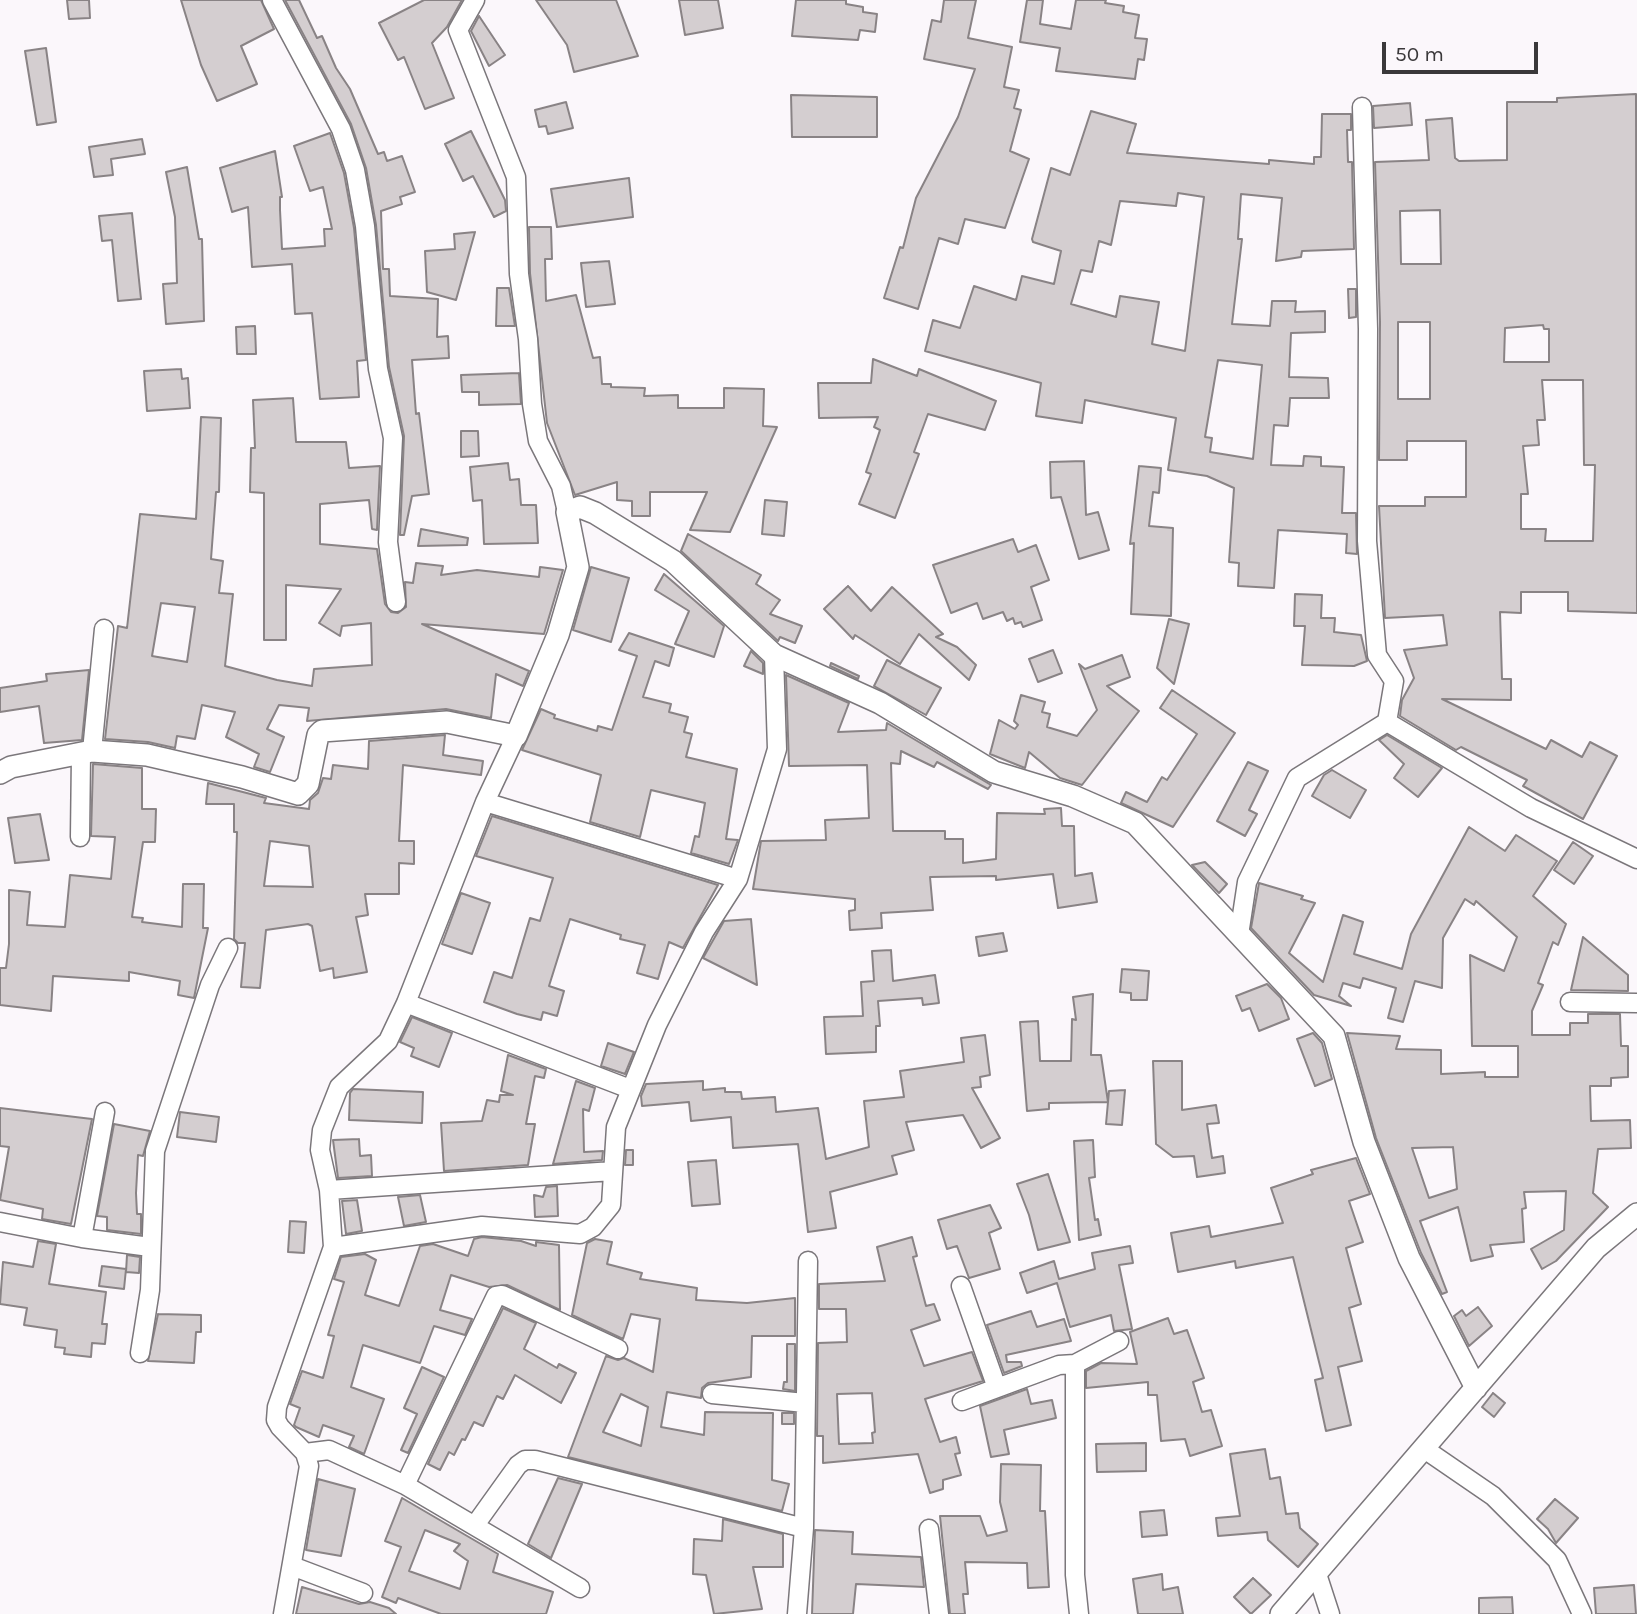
<!DOCTYPE html>
<style>
body{margin:0}
#map{position:relative;width:1637px;height:1614px;overflow:hidden;background:#fbf7fb;font-family:Karla,sans-serif}
canvas{display:block}
.scale{position:absolute;left:1382px;top:42px;width:156px;height:32px;box-sizing:border-box;border:4px solid #3a383a;border-top:0;padding-left:9px;font-size:21px;line-height:24px;white-space:nowrap;color:#3a383a;-webkit-text-stroke:5px #fbf7fb;paint-order:stroke}
</style>
<div id="map">
<canvas width="1637" height="1614"></canvas>
<div class="scale">50 m</div>
</div>
<script>
const g = document.querySelector('canvas').getContext('2d');
g.lineJoin = 'round';
function fill(path, color) { g.fillStyle = color; g.fill(path, 'evenodd'); }
const poly = rows => new Path2D(rows.map(r => 'M' + r).join(''));
function trace(path, color, width, dash) { g.strokeStyle = color; g.lineWidth = width; g.lineCap = dash ? 'butt' : 'round'; g.setLineDash(dash || []); g.stroke(path); }
const building = poly([
 [67,0,89,0,90,18,69,19,67,0],
 [181,0,261,0,274,29,241,46,257,84,217,101,201,65,181,0],
 [285,0,299,0,317,38,322,36,336,68,350,89,378,154,384,152,387,161,402,156,415,192,400,197,402,204,381,211,383,269,389,269,390,296,438,299,437,337,448,336,449,358,412,360,416,414,419,413,429,494,412,496,404,535,400,535,404,436,389,367,376,225,366,168,351,124,285,0],
 [424,0,462,0,447,27,432,43,454,98,425,109,404,57,398,60,379,23,424,0],
 [536,0,616,0,638,56,574,72,567,45,536,0],
 [679,0,718,0,723,28,685,35,679,0],
 [796,0,846,0,846,4,863,7,863,12,877,14,875,32,860,30,858,40,792,36,796,0],
 [944,0,976,0,968,38,1012,47,1004,87,1019,90,1014,108,1021,110,1010,151,1029,159,1005,228,965,219,958,244,939,238,918,309,884,298,900,247,903,248,916,198,958,117,975,69,924,59,932,20,941,22,944,0],
 [1027,0,1043,0,1040,24,1071,29,1076,0,1106,0,1105,3,1124,6,1123,12,1139,15,1135,38,1147,39,1144,60,1138,59,1135,79,1056,71,1060,48,1020,42,1027,0],
 [479,16,505,55,489,66,471,31,479,16],
 [46,48,56,122,37,125,25,51,46,48],
 [1636,94,1637,613,1568,611,1568,592,1521,592,1521,613,1500,612,1502,679,1511,679,1511,700,1442,699,1546,749,1551,740,1582,757,1590,742,1617,756,1583,819,1523,786,1527,780,1461,747,1456,750,1400,716,1402,700,1414,678,1404,650,1447,645,1443,615,1385,618,1379,506,1425,506,1425,497,1466,497,1466,441,1407,441,1407,460,1379,460,1380,322,1375,162,1429,160,1426,120,1452,118,1455,158,1459,161,1507,160,1507,102,1557,102,1557,98,1636,94],
 [1440,210,1441,264,1401,264,1400,211,1440,210],
 [1398,322,1430,322,1430,399,1398,399,1398,322],
 [1543,325,1544,329,1549,329,1549,362,1504,362,1505,328,1543,325],
 [1542,380,1583,380,1584,465,1595,465,1593,541,1545,541,1546,529,1521,529,1521,494,1528,494,1523,446,1539,445,1537,420,1545,420,1542,380],
 [791,95,877,97,877,137,792,137,791,95],
 [566,102,573,128,548,134,546,126,539,127,535,110,566,102],
 [1410,103,1412,125,1374,128,1373,106,1410,103],
 [1091,111,1136,124,1127,153,1269,164,1269,160,1314,164,1314,157,1321,157,1322,114,1351,114,1351,130,1347,130,1348,162,1352,162,1354,249,1302,251,1301,257,1276,261,1282,198,1241,194,1238,239,1242,239,1232,324,1270,326,1272,301,1296,301,1295,312,1325,311,1325,332,1291,333,1289,377,1328,378,1329,398,1290,398,1288,426,1274,425,1271,465,1303,466,1304,456,1321,457,1321,466,1344,467,1342,513,1356,513,1357,554,1346,553,1347,534,1278,530,1274,588,1238,586,1239,563,1229,562,1234,488,1207,476,1168,470,1176,418,1085,400,1082,423,1036,416,1041,383,925,351,933,320,960,328,974,286,1016,300,1022,276,1054,284,1061,251,1033,242,1032,239,1051,168,1070,175,1091,111],
 [1178,193,1204,197,1185,351,1152,344,1159,302,1120,296,1116,317,1071,304,1081,270,1092,272,1099,241,1111,245,1120,201,1176,206,1178,193],
 [1218,360,1262,365,1253,459,1210,452,1212,438,1205,437,1218,360],
 [471,131,505,200,506,211,494,217,473,176,463,181,445,144,471,131],
 [330,133,344,173,354,228,366,360,357,361,359,397,320,399,312,313,295,314,292,264,252,267,248,207,232,212,220,168,275,151,282,197,280,197,280,210,282,249,325,246,324,229,332,229,323,187,310,191,294,146,330,133],
 [142,139,145,154,111,159,113,175,94,177,89,147,142,139],
 [187,167,199,239,202,239,204,321,166,324,163,284,177,283,175,217,166,172,187,167],
 [629,178,633,217,557,227,551,189,629,178],
 [132,213,141,299,118,301,112,240,102,241,99,216,132,213],
 [529,227,551,227,552,259,545,259,546,301,576,295,593,358,600,357,602,384,611,384,611,387,645,388,644,396,678,395,678,408,724,408,724,388,764,389,763,426,777,427,730,532,690,530,707,492,650,492,650,516,632,516,632,501,617,500,617,482,575,495,547,423,530,273,529,227],
 [475,232,456,300,427,292,425,251,455,249,454,234,475,232],
 [609,261,615,304,586,307,581,263,609,261],
 [497,288,509,288,515,326,496,326,497,288],
 [1348,289,1356,289,1356,317,1349,318,1348,289],
 [255,326,256,354,237,354,236,327,255,326],
 [873,359,917,376,919,369,996,401,985,430,928,414,914,452,919,454,895,518,859,504,871,474,866,472,880,430,874,427,878,417,819,418,818,383,871,383,873,359],
 [181,369,182,379,188,378,190,408,147,411,144,371,181,369],
 [519,373,521,404,479,405,479,392,462,392,461,375,519,373],
 [293,398,296,442,346,442,349,468,380,466,377,530,372,529,369,500,320,504,320,544,377,549,385,604,391,612,398,613,406,607,405,582,413,583,416,563,443,566,441,575,477,570,539,577,540,567,563,570,544,634,422,624,529,671,523,686,496,674,491,718,446,709,307,721,309,708,279,705,267,729,284,737,270,772,254,767,259,754,226,737,235,712,202,705,195,739,177,736,175,748,148,742,105,739,118,626,127,628,140,514,196,519,201,417,221,418,219,492,216,492,211,559,223,561,219,593,233,594,225,666,277,680,312,686,314,669,372,665,371,623,342,626,340,636,319,623,341,589,286,585,286,640,264,640,264,493,250,492,251,448,255,448,253,400,293,398],
 [161,603,195,607,187,662,152,656,161,603],
 [461,431,478,431,479,456,461,457,461,431],
 [1084,461,1086,515,1098,512,1109,550,1079,559,1061,497,1051,498,1050,462,1084,461],
 [508,463,510,480,519,479,521,505,536,505,538,543,484,544,482,500,473,501,470,467,508,463],
 [1139,466,1161,468,1159,493,1153,492,1149,526,1173,528,1171,616,1131,614,1134,543,1130,544,1139,466],
 [765,500,787,502,784,536,762,534,765,500],
 [421,529,468,538,467,545,418,546,421,529],
 [688,534,761,575,756,584,780,600,770,614,802,626,795,643,780,637,778,641,681,551,688,534],
 [1013,539,1018,552,1036,545,1049,580,1031,587,1042,620,1023,627,1021,622,1015,624,1013,618,1007,621,1003,612,983,619,977,603,951,613,933,565,1013,539],
 [591,567,629,578,611,642,573,630,591,567],
 [664,574,724,626,714,657,675,644,689,611,655,590,664,574],
 [848,586,871,611,892,587,943,634,936,637,957,647,976,665,969,680,919,634,900,664,855,635,853,639,824,609,848,586],
 [1295,594,1322,595,1321,618,1335,618,1334,632,1361,635,1367,661,1354,666,1302,665,1305,626,1294,626,1295,594],
 [1169,619,1189,624,1174,684,1157,668,1169,619],
 [629,633,674,648,669,666,655,661,643,697,671,704,669,712,688,717,684,732,692,734,686,757,737,769,726,839,738,840,729,864,691,853,695,836,699,837,705,803,651,790,640,837,590,822,601,775,522,750,541,709,555,715,554,718,597,731,598,726,612,730,637,656,619,650,629,633],
 [1053,650,1062,673,1038,682,1029,659,1053,650],
 [751,651,763,663,763,674,744,666,751,651],
 [1122,655,1130,677,1107,686,1139,711,1082,785,1060,778,1029,752,1025,768,990,754,999,720,1015,729,1018,725,1014,721,1021,695,1045,702,1042,712,1050,714,1047,727,1077,736,1097,710,1079,664,1085,669,1122,655],
 [887,660,941,688,926,715,874,686,887,660],
 [831,663,859,676,858,679,830,666,831,663],
 [89,670,82,740,44,743,39,706,0,712,0,688,47,681,46,674,89,670],
 [786,675,849,703,838,732,886,730,887,723,991,785,988,789,937,762,934,767,901,751,900,764,891,763,893,831,945,831,945,839,963,839,963,863,996,859,997,813,1045,814,1044,809,1061,808,1062,826,1074,826,1075,876,1092,873,1097,902,1058,908,1053,874,996,880,996,876,930,877,933,910,881,913,882,928,850,930,849,911,855,910,855,899,753,889,761,841,826,840,825,820,869,818,867,765,789,766,786,675],
 [1172,690,1235,733,1173,827,1121,803,1126,792,1147,802,1162,777,1167,780,1197,734,1160,708,1172,690],
 [445,735,443,755,483,761,481,775,403,765,399,841,414,841,414,864,399,863,399,894,365,894,368,915,356,917,367,972,334,978,333,968,320,971,312,926,308,924,266,930,260,988,241,987,245,943,238,943,234,939,237,832,234,832,234,804,206,804,208,783,266,798,264,803,309,809,310,800,318,793,323,778,331,779,333,765,368,769,369,741,445,735],
 [270,841,309,846,313,887,264,886,270,841],
 [1387,735,1442,768,1418,797,1394,778,1404,764,1379,740,1387,735],
 [1248,762,1268,771,1249,810,1257,814,1245,836,1217,821,1248,762],
 [93,764,142,768,142,809,156,809,155,842,143,842,132,917,143,918,142,922,182,927,183,884,204,884,203,928,208,928,194,998,178,995,180,981,129,972,129,981,53,976,51,1011,0,1005,0,968,6,968,9,944,9,890,30,892,27,925,65,927,70,875,111,879,115,837,91,836,93,764],
 [1332,770,1366,790,1350,818,1312,796,1324,775,1332,770],
 [40,814,49,860,15,863,8,818,40,814],
 [492,816,718,885,683,948,669,942,658,979,637,973,645,945,620,939,621,935,570,919,549,986,564,991,557,1016,543,1012,541,1020,517,1014,484,1002,494,972,512,978,530,918,540,921,553,878,476,856,492,816],
 [1469,827,1505,851,1516,835,1557,861,1533,896,1566,924,1558,945,1553,942,1538,983,1543,985,1532,1011,1532,1035,1570,1035,1570,1023,1588,1023,1588,1014,1620,1014,1621,1046,1628,1046,1628,1077,1611,1078,1611,1086,1590,1086,1591,1121,1630,1120,1631,1148,1598,1149,1593,1193,1608,1207,1556,1261,1542,1269,1531,1249,1564,1230,1566,1191,1524,1192,1526,1208,1522,1209,1524,1242,1490,1245,1493,1256,1471,1261,1458,1207,1420,1221,1447,1292,1442,1294,1421,1253,1376,1138,1347,1033,1400,1036,1396,1049,1441,1050,1441,1074,1485,1072,1485,1077,1518,1077,1518,1046,1472,1046,1470,955,1504,971,1517,937,1476,901,1474,905,1465,899,1443,938,1442,988,1415,981,1403,1022,1388,1018,1396,988,1363,978,1360,988,1343,983,1339,996,1351,1006,1314,995,1251,928,1259,883,1303,896,1301,899,1315,903,1289,953,1323,982,1343,915,1363,922,1354,954,1402,969,1411,934,1469,827],
 [1453,1147,1457,1189,1429,1198,1412,1148,1453,1147],
 [1573,842,1593,856,1574,884,1554,870,1573,842],
 [1205,862,1227,884,1219,893,1192,865,1205,862],
 [461,893,490,903,472,954,442,944,461,893],
 [751,919,757,985,703,958,724,921,751,919],
 [1003,933,1007,951,979,956,976,937,1003,933],
 [1583,937,1628,975,1628,991,1571,990,1583,937],
 [891,950,893,981,935,975,939,1003,923,1005,922,998,878,1001,880,1026,876,1026,876,1052,826,1054,824,1017,863,1016,861,982,874,981,872,951,891,950],
 [1122,969,1149,971,1147,1000,1131,1000,1131,993,1120,992,1122,969],
 [1267,984,1281,998,1289,1019,1259,1031,1250,1008,1242,1011,1236,996,1267,984],
 [1093,994,1091,1055,1101,1055,1108,1102,1049,1103,1049,1109,1027,1111,1020,1022,1038,1021,1040,1061,1071,1061,1072,1019,1076,1020,1073,997,1093,994],
 [412,1017,452,1033,439,1067,411,1056,414,1048,400,1042,412,1017],
 [1313,1033,1322,1043,1332,1079,1315,1086,1297,1039,1313,1033],
 [985,1035,990,1075,980,1077,981,1087,972,1088,1000,1138,981,1148,963,1115,906,1122,914,1150,892,1156,897,1174,830,1192,836,1228,808,1232,798,1144,733,1148,731,1117,691,1121,689,1102,642,1106,641,1096,646,1084,703,1081,703,1090,725,1088,725,1092,741,1092,742,1099,775,1097,776,1112,818,1108,826,1159,869,1147,864,1101,904,1097,900,1071,964,1062,961,1038,985,1035],
 [608,1043,634,1052,625,1074,601,1066,608,1043],
 [508,1055,546,1069,544,1078,535,1076,526,1124,535,1124,528,1165,444,1171,441,1123,482,1121,487,1100,499,1102,500,1095,513,1095,501,1091,508,1055],
 [1153,1061,1182,1061,1182,1110,1216,1105,1219,1123,1207,1124,1212,1158,1223,1156,1225,1173,1197,1177,1194,1156,1173,1157,1156,1144,1153,1061],
 [576,1081,595,1088,589,1111,583,1109,584,1152,603,1151,602,1160,553,1164,576,1081],
 [353,1089,423,1092,422,1123,349,1120,350,1093,353,1089],
 [1125,1090,1122,1125,1106,1124,1109,1091,1125,1090],
 [0,1108,92,1119,71,1224,42,1219,43,1209,0,1200,9,1147,0,1146,0,1108],
 [180,1112,219,1117,216,1142,177,1137,180,1112],
 [114,1124,150,1131,143,1156,138,1155,136,1193,137,1214,141,1214,141,1234,107,1230,107,1217,97,1216,114,1124],
 [359,1139,360,1156,371,1155,372,1176,338,1178,333,1140,359,1139],
 [1093,1140,1095,1177,1089,1178,1095,1220,1098,1219,1101,1235,1079,1240,1074,1141,1093,1140],
 [626,1150,633,1150,633,1165,625,1165,626,1150],
 [1356,1158,1370,1194,1349,1201,1363,1242,1346,1248,1361,1304,1349,1308,1362,1361,1338,1367,1351,1425,1326,1431,1315,1380,1323,1378,1293,1257,1236,1268,1235,1261,1178,1272,1171,1233,1209,1226,1211,1237,1283,1223,1271,1188,1313,1174,1311,1170,1356,1158],
 [716,1160,720,1204,692,1206,688,1162,716,1160],
 [1048,1174,1070,1242,1038,1250,1029,1215,1017,1184,1048,1174],
 [557,1186,558,1216,535,1217,534,1195,543,1197,546,1187,557,1186],
 [420,1195,426,1222,404,1226,398,1197,420,1195],
 [357,1200,362,1231,346,1234,342,1201,357,1200],
 [990,1205,1001,1228,989,1233,1000,1269,969,1278,957,1246,947,1249,938,1220,990,1205],
 [290,1221,306,1222,304,1253,288,1252,290,1221],
 [482,1237,521,1241,536,1246,536,1242,559,1245,560,1310,507,1285,489,1287,451,1275,440,1310,472,1319,465,1335,434,1326,420,1363,363,1345,351,1387,384,1399,364,1454,349,1447,354,1436,323,1425,319,1437,296,1427,294,1425,300,1408,290,1404,302,1371,323,1378,334,1336,328,1335,344,1282,334,1279,341,1257,365,1254,376,1260,365,1295,399,1306,420,1246,433,1244,468,1256,474,1239,482,1237],
 [912,1237,917,1256,913,1257,926,1306,934,1304,940,1320,911,1330,924,1366,972,1352,983,1381,925,1399,940,1442,956,1437,960,1453,955,1454,961,1475,943,1480,943,1489,930,1493,918,1454,823,1463,823,1436,817,1436,818,1343,847,1342,846,1309,819,1309,819,1284,885,1281,877,1247,912,1237],
 [872,1393,875,1432,872,1433,873,1443,839,1444,837,1394,872,1393],
 [595,1239,612,1242,607,1264,642,1273,640,1279,697,1288,696,1300,747,1303,795,1298,795,1336,752,1336,751,1377,708,1383,702,1388,701,1398,667,1392,661,1427,704,1435,705,1412,773,1413,772,1480,789,1484,782,1511,568,1457,606,1356,618,1360,624,1358,653,1372,660,1319,631,1314,623,1339,572,1315,587,1243,595,1239],
 [621,1394,648,1407,641,1446,603,1432,621,1394],
 [38,1241,56,1244,49,1284,106,1292,102,1324,107,1324,105,1344,92,1343,91,1357,64,1354,65,1348,55,1347,57,1330,24,1325,27,1308,0,1304,3,1262,33,1267,38,1241],
 [1130,1246,1133,1263,1119,1265,1132,1329,1114,1331,1111,1315,1070,1327,1057,1283,1027,1293,1020,1273,1054,1261,1059,1279,1095,1269,1092,1253,1130,1246],
 [127,1255,140,1257,139,1273,126,1272,127,1255],
 [102,1266,126,1269,124,1289,99,1286,102,1266],
 [1478,1307,1492,1326,1469,1346,1454,1316,1462,1310,1466,1316,1478,1307],
 [503,1308,536,1323,524,1349,557,1368,559,1364,576,1373,561,1403,515,1375,503,1399,497,1396,483,1426,474,1422,465,1440,462,1439,454,1455,449,1452,440,1470,428,1464,503,1308],
 [1031,1311,1037,1327,1064,1319,1071,1341,1006,1355,1007,1362,1021,1362,1022,1366,1004,1373,987,1325,1031,1311],
 [158,1314,201,1315,201,1332,196,1332,194,1363,148,1361,158,1314],
 [1168,1318,1174,1334,1187,1330,1204,1378,1193,1382,1202,1412,1211,1410,1222,1446,1190,1456,1185,1439,1161,1441,1157,1395,1148,1395,1148,1382,1086,1388,1086,1371,1101,1363,1137,1364,1130,1332,1168,1318],
 [787,1344,795,1344,795,1391,783,1389,784,1382,787,1382,787,1344],
 [422,1367,444,1377,408,1453,401,1450,417,1414,404,1408,422,1367],
 [1027,1389,1031,1404,1052,1400,1056,1418,1004,1430,1009,1454,991,1457,980,1406,1027,1389],
 [1493,1393,1505,1403,1494,1417,1482,1407,1493,1393],
 [782,1413,794,1413,794,1424,782,1424,782,1413],
 [1146,1443,1146,1471,1097,1472,1096,1444,1146,1443],
 [1265,1449,1270,1479,1280,1477,1286,1514,1298,1513,1300,1528,1318,1544,1298,1567,1268,1540,1267,1532,1218,1536,1216,1518,1240,1516,1230,1454,1265,1449],
 [1001,1464,1041,1465,1040,1511,1045,1511,1049,1587,1028,1588,1027,1563,965,1562,968,1594,963,1594,965,1614,950,1614,940,1516,980,1516,987,1536,1007,1531,1000,1502,1001,1464],
 [558,1478,582,1484,551,1558,528,1544,558,1478],
 [318,1479,355,1489,341,1556,306,1550,318,1479],
 [402,1498,498,1554,493,1572,553,1592,546,1614,441,1614,398,1598,396,1603,382,1597,401,1547,385,1541,402,1498],
 [425,1530,460,1544,454,1551,468,1561,460,1589,409,1571,425,1530],
 [1555,1499,1578,1518,1556,1543,1548,1529,1537,1519,1555,1499],
 [1164,1510,1167,1535,1142,1537,1140,1512,1164,1510],
 [723,1519,783,1534,783,1567,753,1567,762,1609,714,1614,706,1575,693,1574,694,1539,722,1541,723,1519],
 [815,1530,853,1532,852,1554,921,1557,924,1587,856,1584,853,1614,812,1614,815,1530],
 [1162,1574,1163,1590,1178,1587,1183,1614,1138,1614,1133,1579,1162,1574],
 [1253,1578,1271,1595,1251,1614,1234,1597,1253,1578],
 [1634,1585,1636,1614,1596,1614,1594,1588,1634,1585],
 [302,1587,359,1604,370,1602,389,1608,396,1614,296,1614,302,1587],
 [1512,1597,1513,1614,1479,1614,1479,1598,1512,1597]
]);
const minor = poly([
 [272,0,341,129,355,170,365,226,378,369,393,438,388,542,396,602],
 [475,0,458,30,516,177,519,274,528,339,532,404,538,441,561,486,567,512],
 [1387,722,1531,808,1637,859],
 [92,751,104,629],
 [485,802,738,879],
 [80,837,81,755],
 [1239,935,1247,882,1297,778,1387,722,1394,681,1377,655,1367,541,1368,329,1362,107],
 [1570,1002,1637,1003],
 [406,1003,630,1089],
 [329,1190,613,1171],
 [0,1222,82,1238,150,1247],
 [82,1238,105,1112],
 [333,1247,482,1226,580,1234,593,1227,611,1205,616,1127,657,1025,704,932,738,879,777,749,774,655],
 [961,1286,997,1388],
 [140,1353,150,1290,155,1151,210,985,228,948],
 [1075,1364,1075,1575,1079,1614],
 [712,1394,805,1403],
 [962,1401,1059,1365,1075,1364,1119,1341],
 [1423,1448,1493,1496,1557,1560,1582,1614],
 [305,1453,329,1450,405,1485,580,1588],
 [405,1485,496,1296,502,1295,618,1349],
 [475,1525,518,1465,525,1460,535,1460,804,1528],
 [929,1529,939,1614],
 [292,1566,363,1593],
 [1317,1574,1330,1614],
 [283,1614,309,1466,305,1453,280,1427,276,1420,277,1407,333,1247,329,1190,320,1150,322,1130,339,1087,388,1041,406,1003,485,802,516,736],
 [797,1614,804,1528,808,1261]
]);
const tertiary = poly([
 [0,773,11,767,92,751,147,755,242,777,298,794,308,784,318,735,322,731,447,722,516,736,558,635,578,567,567,512,580,507,595,513,673,561,774,655,880,703,994,772,1073,796,1135,823,1334,1036,1364,1142,1409,1258,1476,1388],
 [1281,1614,1596,1248,1637,1214]
]);
fill(building, '#d4ced0');
trace(building, '#898385', 2);
trace(minor, '#7b777b', 21);
trace(tertiary, '#7b777b', 24);
trace(minor, '#fff', 18);
trace(tertiary, '#fff', 21);
</script>
